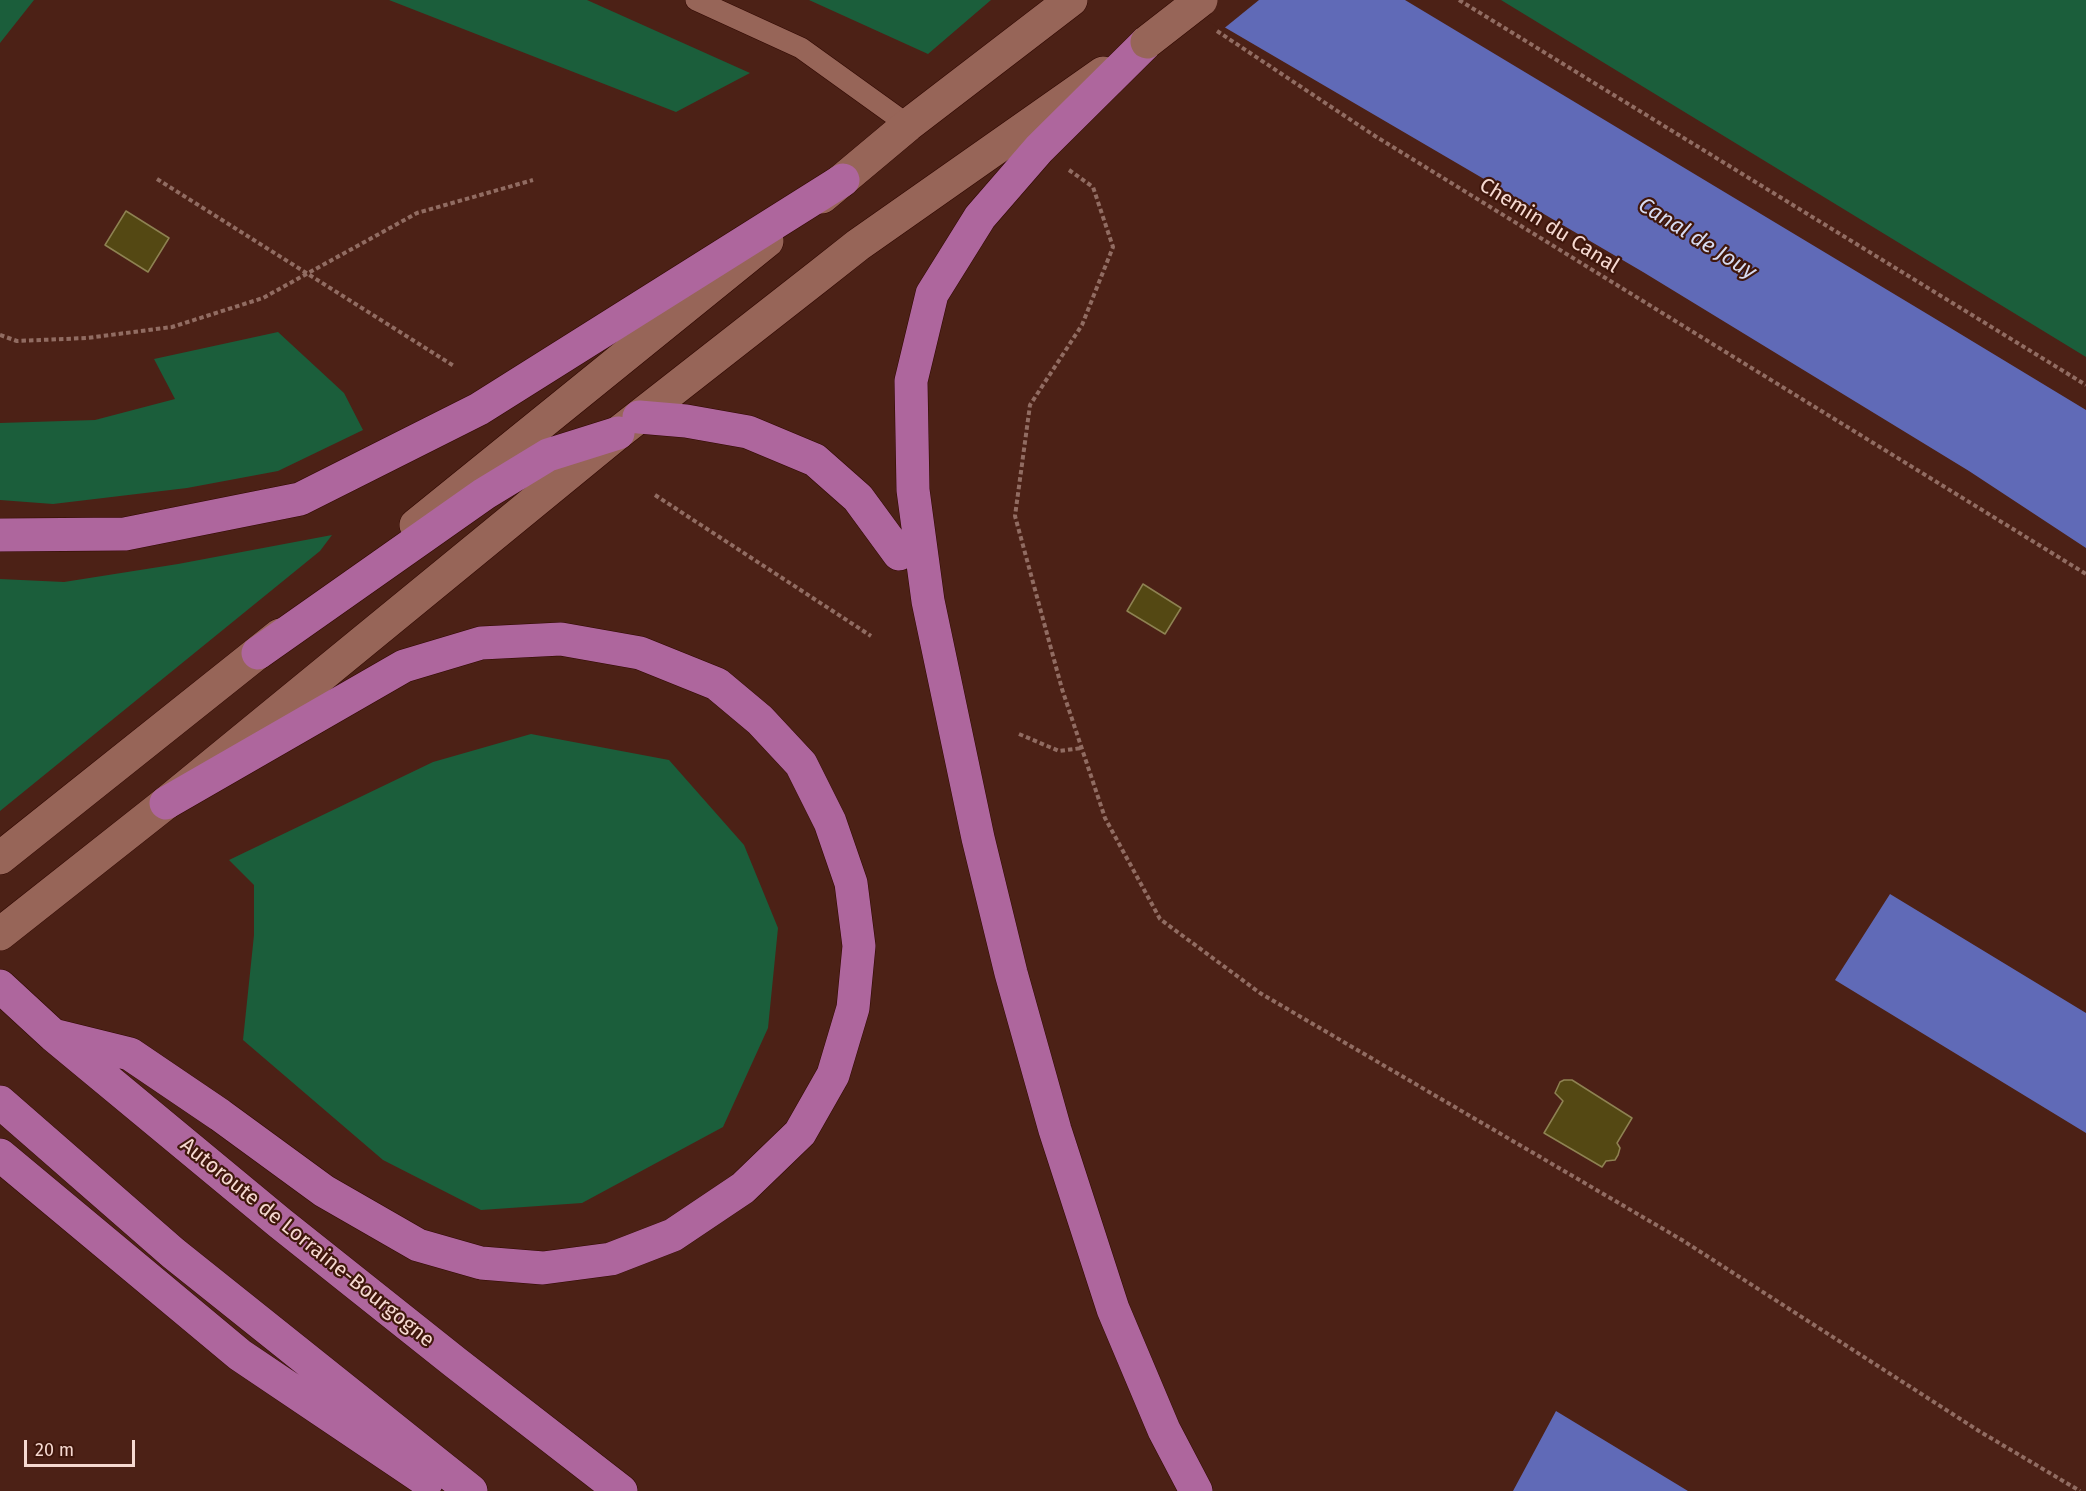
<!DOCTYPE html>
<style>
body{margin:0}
#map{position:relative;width:2086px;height:1491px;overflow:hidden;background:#4c2116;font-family:"Fira Sans",sans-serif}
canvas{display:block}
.scale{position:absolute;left:24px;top:1440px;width:111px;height:27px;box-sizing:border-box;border:3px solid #f6d9d1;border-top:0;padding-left:8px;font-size:18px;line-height:21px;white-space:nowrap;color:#f6d9d1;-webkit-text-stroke:4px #40170c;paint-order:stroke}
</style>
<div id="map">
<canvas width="2086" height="1491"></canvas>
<div class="scale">20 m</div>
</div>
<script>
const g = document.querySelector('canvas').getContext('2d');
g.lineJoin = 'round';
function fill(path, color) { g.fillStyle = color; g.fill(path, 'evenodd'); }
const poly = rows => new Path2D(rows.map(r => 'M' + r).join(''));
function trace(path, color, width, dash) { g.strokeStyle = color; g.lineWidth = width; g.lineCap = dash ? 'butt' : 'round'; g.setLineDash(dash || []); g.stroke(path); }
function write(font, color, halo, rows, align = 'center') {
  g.font = font + ' "Fira Sans",sans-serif'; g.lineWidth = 4.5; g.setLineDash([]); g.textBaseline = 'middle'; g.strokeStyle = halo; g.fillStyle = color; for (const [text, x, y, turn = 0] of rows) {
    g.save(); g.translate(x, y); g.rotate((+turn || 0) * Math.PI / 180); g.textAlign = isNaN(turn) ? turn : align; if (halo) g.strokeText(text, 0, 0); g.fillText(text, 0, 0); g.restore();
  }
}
const green = poly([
 [0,0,34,0,0,43],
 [389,0,587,0,750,73,676,112],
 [809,0,991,0,928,54],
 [1501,0,2086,0,2086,357],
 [278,332,344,393,363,430,278,471,187,488,53,504,0,500,0,423,95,420,175,399,154,359],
 [332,535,320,551,0,811,0,579,64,582,178,564],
 [531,734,669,760,744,845,778,928,768,1028,723,1127,582,1203,481,1210,383,1160,243,1040,254,935,254,885,229,860,433,762]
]);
const water = poly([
 [1178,0,1405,0,1934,318,2086,410,2086,548,1969,471,1643,272],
 [1890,894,2086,1013,2086,1133,1835,980],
 [1556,1411,1688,1491,1513,1491]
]);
const pier = poly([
 [1175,0,1259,0,1222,30]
]);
const building = poly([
 [126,211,169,238,148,272,105,245,126,211],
 [1143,584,1181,608,1165,634,1127,611,1143,584],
 [1564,1080,1572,1080,1632,1118,1617,1143,1620,1148,1618,1155,1615,1160,1606,1161,1602,1167,1544,1133,1563,1101,1555,1093,1560,1082,1564,1080]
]);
const path = poly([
 [1459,0,2086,385],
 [1217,31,1375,136,2086,574],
 [1069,170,1093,187,1113,247,1082,325,1030,405,1015,516,1062,689,1105,818,1160,919,1260,993,1682,1240,1979,1431,2080,1491],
 [157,179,454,366],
 [0,335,17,341,87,338,172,327,263,298,417,213,533,180],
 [655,495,871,636],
 [1019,734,1059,751,1082,748]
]);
const lane = poly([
 [696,0,801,48,908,125]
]);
const secondary = poly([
 [822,197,908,125,1071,0],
 [416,525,767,241],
 [0,858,280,635],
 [0,934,166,803,618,433,820,275,858,245,1103,73]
]);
const highway = poly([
 [1147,42,1039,149,980,217,932,294,911,381,913,490,928,601,978,838,1011,973,1055,1130,1113,1309,1164,1430,1196,1491],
 [639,417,686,421,748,432,815,460,858,498,899,554],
 [0,535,125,534,300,499,479,409,843,180],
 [258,653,484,494,548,455,618,433],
 [0,986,53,1035,280,1223,456,1363,621,1491],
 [53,1035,130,1054,220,1115,324,1191,418,1245,481,1263,543,1268,611,1259,673,1235,743,1188,800,1133,833,1075,853,1008,859,946,851,883,830,822,801,764,760,720,717,684,640,653,561,639,481,643,404,666,166,803],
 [0,1102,173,1253,471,1491],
 [0,1155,240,1355,427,1481]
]);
const secondaryBridge = poly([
 [1147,42,1201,0]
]);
const streetNames = [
 ["Chemin du Canal",1549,226,32],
 ["Autoroute de Lorraine-Bourgogne",307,1243,39]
];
const waterNames = [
 ["Canal de Jouy",1697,239,32]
];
fill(green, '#1b5e3b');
fill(water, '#606ab7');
fill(pier, '#4c2116');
fill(building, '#544813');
trace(building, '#8e8252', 1.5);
trace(lane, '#300801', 22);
trace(secondary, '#300801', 34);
trace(highway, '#300801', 34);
trace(path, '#916c62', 4, [4.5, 3]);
trace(lane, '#976558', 21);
trace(secondary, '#976558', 33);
trace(highway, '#ae669d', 33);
trace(secondaryBridge, '#300801', 34, []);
trace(secondaryBridge, '#976558', 33);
write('21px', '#f6d9d1', '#40170c', streetNames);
write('italic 22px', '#d7dbf1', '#40170c', waterNames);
</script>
